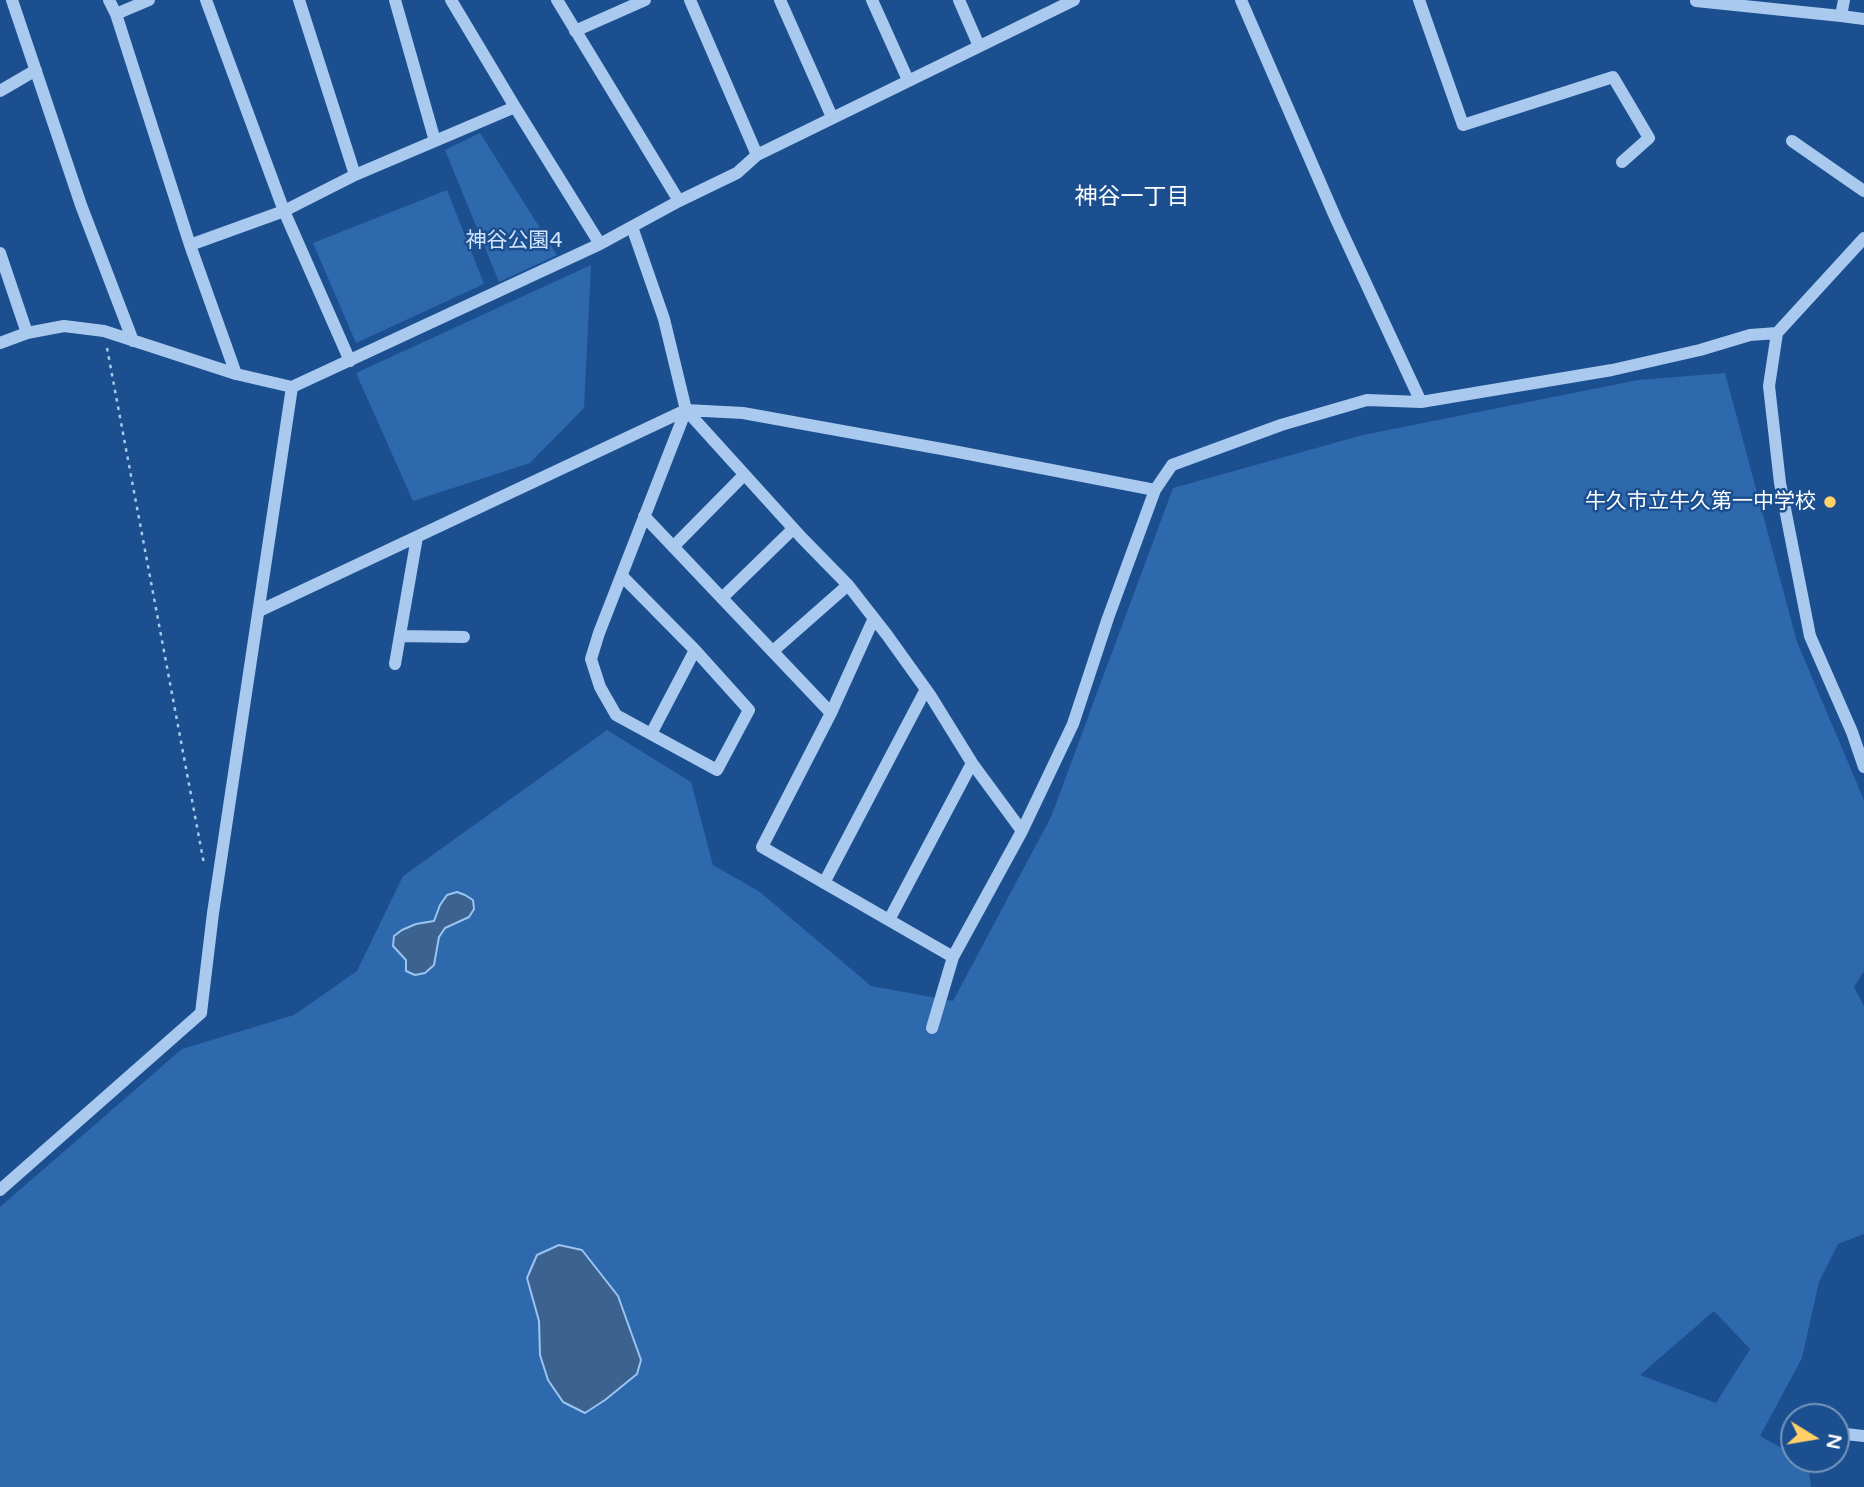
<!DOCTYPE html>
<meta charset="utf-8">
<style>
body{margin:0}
#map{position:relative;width:1864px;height:1487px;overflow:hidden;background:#1b4f8f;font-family:"Varela Round",sans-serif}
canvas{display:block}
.north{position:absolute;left:1780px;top:1403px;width:70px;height:70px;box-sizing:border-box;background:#1b4f8f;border:2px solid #7695bc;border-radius:50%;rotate:101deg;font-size:19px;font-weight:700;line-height:28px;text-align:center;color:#fff}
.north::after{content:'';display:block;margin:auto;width:24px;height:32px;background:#ffd166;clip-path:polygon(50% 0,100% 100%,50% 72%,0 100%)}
</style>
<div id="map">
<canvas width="1864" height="1487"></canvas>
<div class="north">N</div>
</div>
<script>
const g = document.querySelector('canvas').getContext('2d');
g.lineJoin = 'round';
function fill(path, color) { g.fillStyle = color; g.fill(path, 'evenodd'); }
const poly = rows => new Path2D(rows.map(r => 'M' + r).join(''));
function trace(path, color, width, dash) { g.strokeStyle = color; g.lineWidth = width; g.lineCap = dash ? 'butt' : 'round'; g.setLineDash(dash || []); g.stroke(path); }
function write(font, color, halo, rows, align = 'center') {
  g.font = font + ' "Varela Round","Noto Sans JP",sans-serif'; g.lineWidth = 5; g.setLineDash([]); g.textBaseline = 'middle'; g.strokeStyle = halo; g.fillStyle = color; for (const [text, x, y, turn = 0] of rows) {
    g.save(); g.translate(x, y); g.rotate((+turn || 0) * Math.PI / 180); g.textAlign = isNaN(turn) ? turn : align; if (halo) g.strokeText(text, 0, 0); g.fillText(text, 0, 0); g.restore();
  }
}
const green = poly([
 [480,133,557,255,499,282,445,150],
 [447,190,484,284,356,343,313,243],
 [591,265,584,408,530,463,413,501,356,373],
 [1725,373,1797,642,1864,800,1864,971,1854,987,1864,1006,1864,1234,1838,1244,1819,1282,1802,1358,1760,1436,1794,1455,1794,1459,1801,1459,1808,1463,1811,1487,0,1487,0,1207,182,1049,294,1015,357,971,403,876,607,730,691,782,713,865,760,892,871,986,953,1001,1051,817,1173,488,1363,435,1638,380],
 [1714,1311,1750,1349,1716,1403,1640,1375]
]);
const water = poly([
 [457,892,465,895,473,900,474,909,469,917,445,928,439,937,434,965,425,973,415,975,406,971,406,960,393,946,394,936,402,930,416,924,434,921,440,905,447,895,457,892],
 [559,1245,582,1250,618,1296,641,1360,637,1374,605,1400,585,1413,563,1402,548,1380,540,1355,539,1321,527,1278,537,1255,559,1245]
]);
const path = poly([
 [107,348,204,864]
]);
const minor = poly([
 [12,0,81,205,133,341],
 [109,0,116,14,190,245,236,374],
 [206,0,284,211,350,361],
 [299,0,355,175],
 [395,0,435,141],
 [451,0,515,107,600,244],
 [557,0,679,201],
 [690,0,757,155],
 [780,0,832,117],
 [872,0,908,80],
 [959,0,979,46],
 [1241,0,1336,219,1421,402],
 [1419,0,1463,125,1613,77,1649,138,1622,162],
 [1844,0,1841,16,1864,19],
 [1696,1,1841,16],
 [116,14,149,0],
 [575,31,645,0],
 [0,91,36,70],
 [1792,141,1864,191],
 [632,227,664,319,686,410,802,538,848,585,887,635,930,695,972,763,1022,831],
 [190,245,284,211,355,175,515,107],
 [0,253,27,333],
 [1777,333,1769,386,1780,483,1810,636,1852,732,1864,767],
 [0,343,27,333,64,326,104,331,236,374,292,387,600,244,679,201,737,173,757,155,1074,0],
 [644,516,831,713],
 [673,547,744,475],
 [622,576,695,650,749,710,717,770,616,715,600,687,591,659,599,633,686,410],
 [722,598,793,529],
 [259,611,686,410,743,413,953,451,1155,490],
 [874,618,831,713,762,847,953,957],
 [400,636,464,637],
 [773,651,848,585],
 [395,664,417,537],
 [651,734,695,650],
 [824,883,926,689],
 [889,920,972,763],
 [932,1028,953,957,1022,831,1073,724,1108,618,1155,490,1172,465,1281,425,1367,400,1421,402,1612,370,1700,350,1750,335,1777,333,1864,238],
 [0,1190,201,1013,213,913,292,387],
 [1836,1433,1864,1436]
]);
const markers = [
 [1830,502,7,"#ffd166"]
];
const parkNames = [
 ["神谷公園4",514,241]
];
const poiNames = [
 ["牛久市立牛久第一中学校",1816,502]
];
const neighbourhoodNames = [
 ["神谷一丁目",1132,198]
];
fill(green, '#2e69ad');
fill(water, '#3c6290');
trace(water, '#9cc4f0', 2);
trace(path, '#a9c9ee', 2.5, [3.5, 5]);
trace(minor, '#a9c9ee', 12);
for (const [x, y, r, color] of markers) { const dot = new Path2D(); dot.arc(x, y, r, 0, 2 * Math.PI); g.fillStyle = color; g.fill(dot); trace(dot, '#1b4f8f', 2.5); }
write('21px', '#cfe3fa', '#1b4f8f', parkNames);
write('21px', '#fff', '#1b4f8f', poiNames, 'right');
write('23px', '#fff', '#1b4f8f', neighbourhoodNames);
</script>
